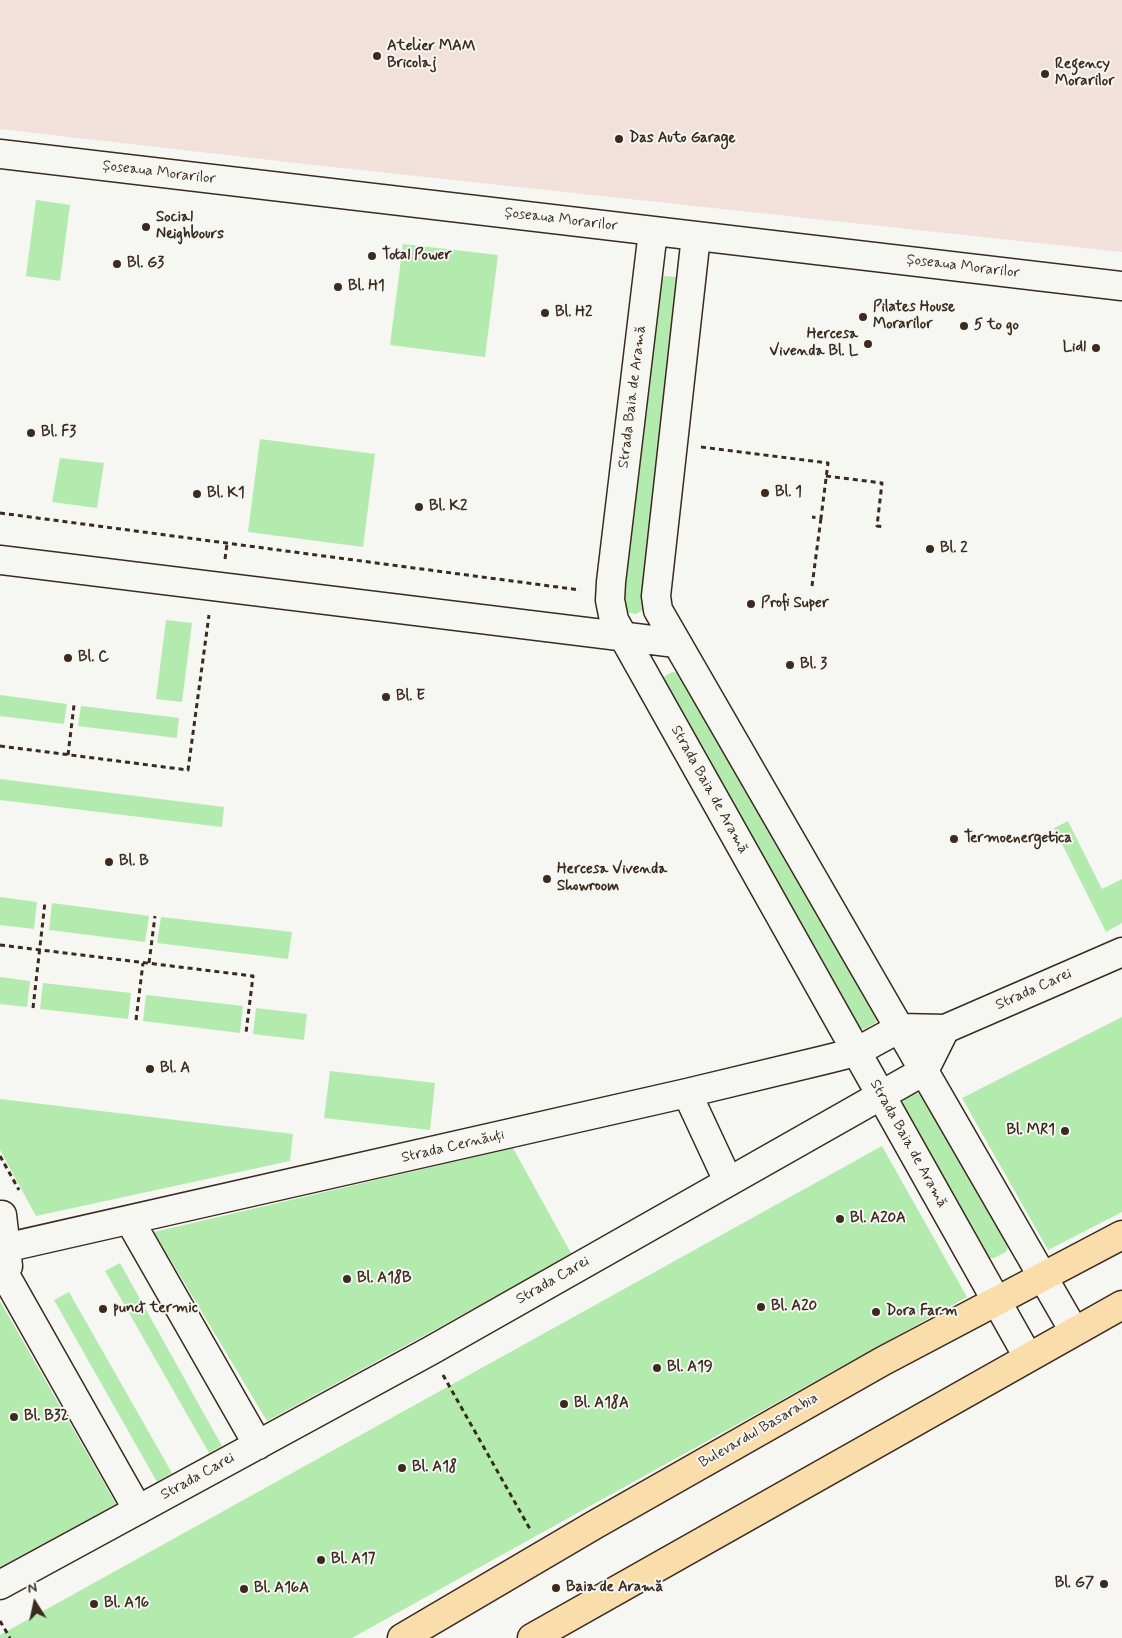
<!DOCTYPE html>
<meta charset="utf-8">
<style>
body{margin:0}
#map{position:relative;width:1122px;height:1638px;overflow:hidden;background:#f6f6f2;font-family:Mynerve,sans-serif}
canvas{display:block}
.north{position:absolute;left:10px;top:1578px;width:50px;height:50px;-webkit-text-stroke:4px #f6f6f2;paint-order:stroke;rotate:350deg;font-size:14px;font-weight:700;line-height:20px;text-align:center;color:#3b2a1e}
.north::after{content:'';display:block;margin:auto;width:18px;height:22px;background:#3b2a1e;clip-path:polygon(50% 0,100% 100%,50% 72%,0 100%)}
</style>
<div id="map">
<canvas width="1122" height="1638"></canvas>
<div class="north">N</div>
</div>
<script>
const g = document.querySelector('canvas').getContext('2d');
g.lineJoin = 'round';
function fill(path, color) { g.fillStyle = color; g.fill(path, 'evenodd'); }
const poly = rows => new Path2D(rows.map(r => 'M' + r).join(''));
function trace(path, color, width, dash) { g.strokeStyle = color; g.lineWidth = width; g.lineCap = dash ? 'butt' : 'round'; g.setLineDash(dash || []); g.stroke(path); }
function write(font, color, halo, rows, align = 'center') {
  g.font = font + ' Mynerve,sans-serif'; g.lineWidth = 4; g.setLineDash([]); g.textBaseline = 'middle'; g.strokeStyle = halo; g.fillStyle = color; for (const [text, x, y, turn = 0] of rows) {
    g.save(); g.translate(x, y); g.rotate((+turn || 0) * Math.PI / 180); g.textAlign = isNaN(turn) ? turn : align; if (halo) g.strokeText(text, 0, 0); g.fillText(text, 0, 0); g.restore();
  }
}
const built = poly([
 [0,0,1122,0,1122,252,314,165,0,129]
]);
const green = poly([
 [36,200,70,205,60,281,26,276],
 [403,244,498,255,485,357,390,345],
 [665,276,676,277,684,284,645,609,636,614,624,612,618,606,656,280],
 [260,439,375,454,363,547,248,532],
 [60,458,104,463,97,508,52,502],
 [166,620,192,623,182,702,156,699],
 [672,672,682,673,880,1015,875,1023,865,1029,856,1029,658,686,662,678],
 [0,695,67,704,64,724,0,716],
 [81,706,179,718,177,738,78,726],
 [0,779,224,807,222,827,0,800],
 [1068,821,1102,889,1122,879,1122,923,1106,932,1054,828],
 [0,897,37,902,34,929,0,925],
 [52,903,149,916,145,942,49,930],
 [161,917,292,932,288,959,157,943],
 [0,977,30,981,27,1007,0,1004],
 [43,983,131,993,128,1019,40,1009],
 [146,995,243,1006,240,1033,143,1021],
 [256,1008,307,1014,304,1040,253,1034],
 [1122,1017,1122,1212,1048,1250,962,1098],
 [330,1071,435,1083,430,1130,324,1118],
 [915,1093,925,1095,1009,1244,1006,1252,994,1258,986,1258,900,1107,905,1099],
 [0,1099,293,1134,290,1161,36,1216,0,1150],
 [882,1146,967,1297,352,1638,0,1638,0,1635],
 [513,1148,572,1255,267,1421,154,1232],
 [120,1263,222,1446,209,1453,105,1271],
 [69,1292,172,1473,157,1482,54,1300],
 [0,1301,116,1504,0,1567]
]);
const path = poly([
 [701,447,828,463,821,518,812,517],
 [826,476,882,483,877,526,884,527],
 [0,513,580,590],
 [225,559,227,544],
 [812,586,821,518],
 [0,746,188,770,209,615],
 [68,755,74,705],
 [0,945,253,976,246,1033],
 [149,963,155,916],
 [33,1008,45,902],
 [136,1020,143,963],
 [0,1156,19,1190],
 [443,1375,530,1529],
 [0,1621,10,1638]
]);
const minor = poly([
 [0,154,1122,286],
 [653,231,611,582,610,600,614,620,1028,1357],
 [696,236,656,596,658,610,1074,1331],
 [0,560,676,643],
 [687,1093,728,1181],
 [2,1215,8,1266],
 [130,1221,258,1445],
 [0,1249,687,1093,824,1060,856,1052,900,1028,945,1029,1122,952],
 [0,1266,138,1510],
 [0,1585,430,1351,924,1071,945,1029]
]);
const major = poly([
 [402,1638,596,1524,883,1361,1122,1235],
 [532,1638,1122,1305]
]);
const markers = [
 [377,56,5,"#3b2a1e"],
 [1045,74,5,"#3b2a1e"],
 [619,139,5,"#3b2a1e"],
 [146,227,5,"#3b2a1e"],
 [372,256,5,"#3b2a1e"],
 [117,264,5,"#3b2a1e"],
 [338,287,5,"#3b2a1e"],
 [545,313,5,"#3b2a1e"],
 [863,317,5,"#3b2a1e"],
 [964,326,5,"#3b2a1e"],
 [868,344,5,"#3b2a1e"],
 [1096,348,5,"#3b2a1e"],
 [31,433,5,"#3b2a1e"],
 [765,493,5,"#3b2a1e"],
 [197,494,5,"#3b2a1e"],
 [419,507,5,"#3b2a1e"],
 [930,549,5,"#3b2a1e"],
 [751,604,5,"#3b2a1e"],
 [68,658,5,"#3b2a1e"],
 [790,665,5,"#3b2a1e"],
 [386,697,5,"#3b2a1e"],
 [954,839,5,"#3b2a1e"],
 [109,862,5,"#3b2a1e"],
 [547,879,5,"#3b2a1e"],
 [150,1069,5,"#3b2a1e"],
 [1065,1131,5,"#3b2a1e"],
 [840,1219,5,"#3b2a1e"],
 [347,1279,5,"#3b2a1e"],
 [761,1307,5,"#3b2a1e"],
 [103,1309,5,"#3b2a1e"],
 [876,1312,5,"#3b2a1e"],
 [657,1368,5,"#3b2a1e"],
 [564,1404,5,"#3b2a1e"],
 [14,1417,5,"#3b2a1e"],
 [402,1468,5,"#3b2a1e"],
 [321,1560,5,"#3b2a1e"],
 [1104,1584,5,"#3b2a1e"],
 [556,1588,5,"#3b2a1e"],
 [244,1589,5,"#3b2a1e"],
 [94,1604,5,"#3b2a1e"]
];
const poiNames = [
 ["Atelier MAM",387,47],
 ["Bricolaj",387,64],
 ["Regency",1055,65],
 ["Morarilor",1055,82],
 ["Das Auto Garage",629,139],
 ["Social",156,218],
 ["Neighbours",156,235],
 ["Total Power",382,256],
 ["Bl. G3",127,264],
 ["Bl. H1",348,287],
 ["Pilates House",873,308],
 ["Morarilor",873,325],
 ["Bl. H2",555,313],
 ["5 to go",974,326],
 ["Hercesa",858,335,"right"],
 ["Vivenda Bl. L",858,352,"right"],
 ["Lidl",1086,348,"right"],
 ["Bl. F3",41,433],
 ["Bl. 1",775,493],
 ["Bl. K1",207,494],
 ["Bl. K2",429,507],
 ["Bl. 2",940,549],
 ["Profi Super",761,604],
 ["Bl. C",78,658],
 ["Bl. 3",800,665],
 ["Bl. E",396,697],
 ["Termoenergetica",964,839],
 ["Bl. B",119,862],
 ["Hercesa Vivenda",557,870],
 ["Showroom",557,887],
 ["Bl. A",160,1069],
 ["Bl. MR1",1055,1131,"right"],
 ["Bl. A20A",850,1219],
 ["Bl. A18B",357,1279],
 ["Bl. A20",771,1307],
 ["punct termic",113,1309],
 ["Dora Farm",886,1312],
 ["Bl. A19",667,1368],
 ["Bl. A18A",574,1404],
 ["Bl. B32",24,1417],
 ["Bl. A18",412,1468],
 ["Bl. A17",331,1560],
 ["Bl. G7",1094,1584,"right"],
 ["Baia de Aramă",566,1588],
 ["Bl. A16A",254,1589],
 ["Bl. A16",104,1604]
];
const streetNames = [
 ["Șoseaua Morarilor",159,173,7],
 ["Șoseaua Morarilor",561,220,7],
 ["Șoseaua Morarilor",963,267,7],
 ["Strada Baia de Aramă",633,397,-83],
 ["Strada Baia de Aramă",709,790,61],
 ["Strada Carei",1034,990,-24],
 ["Strada Baia de Aramă",908,1144,61],
 ["Strada Cernăuți",453,1147,-13],
 ["Strada Carei",553,1281,-30],
 ["Bulevardul Basarabia",759,1431,-30],
 ["Strada Carei",198,1477,-29]
];
fill(built, '#f2e0da');
fill(green, '#b3ebae');
trace(minor, '#3b2a1e', 31);
trace(major, '#3b2a1e', 31);
trace(path, '#3b2a1e', 3, [5, 4]);
trace(minor, '#f6f6f2', 28);
trace(major, '#f9ddab', 28);
for (const [x, y, r, color] of markers) { const dot = new Path2D(); dot.arc(x, y, r, 0, 2 * Math.PI); g.fillStyle = color; g.fill(dot); trace(dot, '#f6f6f2', 2); }
write('bold 15px', '#3b2a1e', '#f6f6f2', poiNames, 'left');
write('15px', '#3b2a1e', '#f6f6f2', streetNames);
</script>
